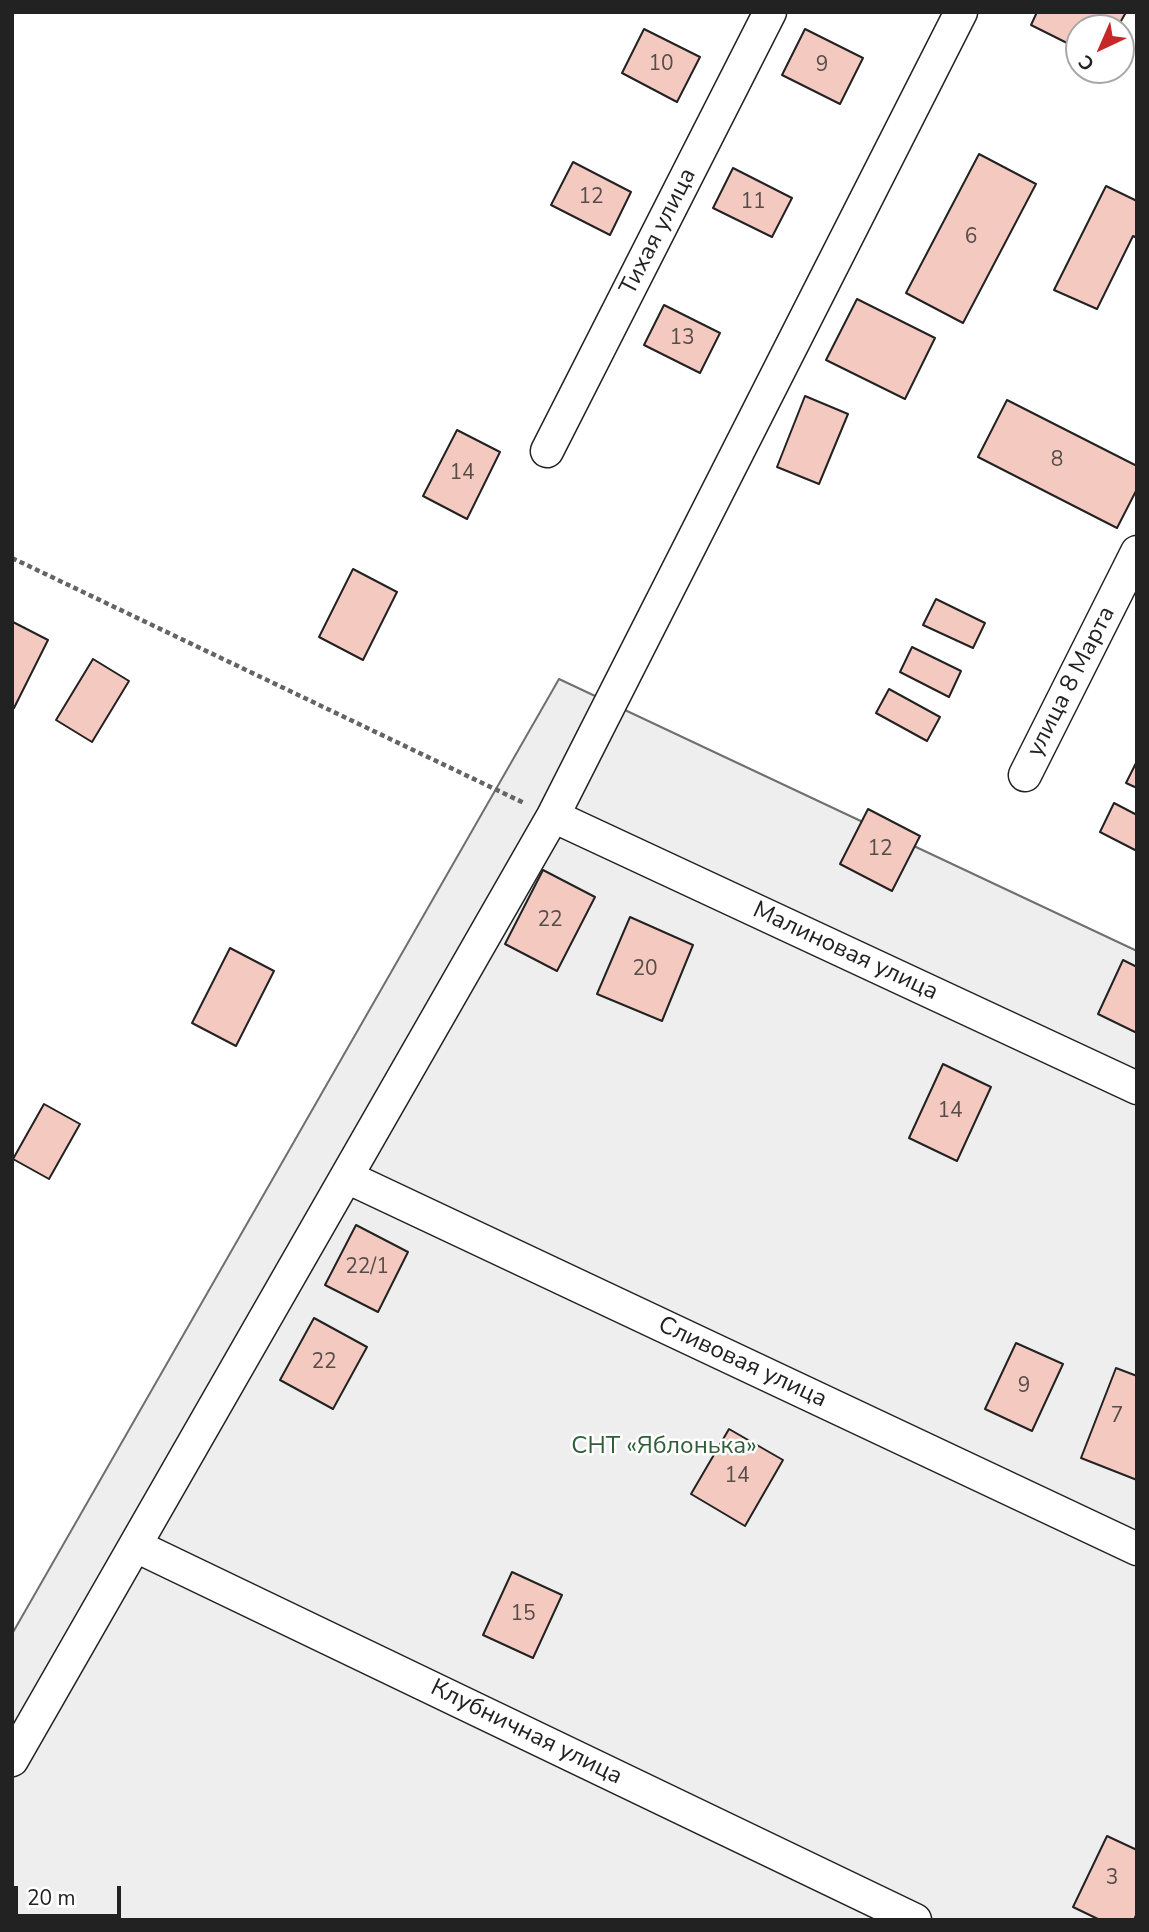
<!DOCTYPE html>
<meta charset="utf-8">
<style>
body{margin:0}
#map{position:relative;width:1149px;height:1932px;overflow:hidden;background:#fff;font-family:"Nunito Sans",sans-serif}
canvas{display:block}
.frame{position:absolute;inset:0;border:14px solid #222;pointer-events:none}
.north{position:absolute;left:1065px;top:14px;width:70px;height:70px;box-sizing:border-box;background:#fff;border:2px solid #a7a7a7;border-radius:50%;rotate:224deg;font-size:19px;font-weight:700;line-height:28px;text-align:center;color:#222}
.north::after{content:'';display:block;margin:auto;width:24px;height:32px;background:#c62828;clip-path:polygon(50% 0,100% 100%,50% 72%,0 100%)}
.scale{position:absolute;left:14px;top:1886px;width:107px;height:32px;box-sizing:border-box;border:4px solid #222;border-top:0;padding-left:9px;font-size:21px;line-height:24px;white-space:nowrap;color:#222;-webkit-text-stroke:5px #fff;paint-order:stroke}
</style>
<div id="map">
<canvas width="1149" height="1932"></canvas>
<div class="frame"></div>
<div class="north">С</div>
<div class="scale">20 m</div>
</div>
<script>
const g = document.querySelector('canvas').getContext('2d');
g.lineJoin = 'round';
function fill(path, color) { g.fillStyle = color; g.fill(path, 'evenodd'); }
const poly = rows => new Path2D(rows.map(r => 'M' + r).join(''));
function trace(path, color, width, dash) { g.strokeStyle = color; g.lineWidth = width; g.lineCap = dash ? 'butt' : 'round'; g.setLineDash(dash || []); g.stroke(path); }
function write(font, color, halo, rows, align = 'center') {
  g.font = font + ' "Nunito Sans",sans-serif'; g.lineWidth = 5; g.setLineDash([]); g.textBaseline = 'middle'; g.strokeStyle = halo; g.fillStyle = color; for (const [text, x, y, turn = 0] of rows) {
    g.save(); g.translate(x, y); g.rotate((+turn || 0) * Math.PI / 180); g.textAlign = isNaN(turn) ? turn : align; if (halo) g.strokeText(text, 0, 0); g.fillText(text, 0, 0); g.restore();
  }
}
const green = poly([
 [559,679,1137,951,1137,1920,12,1920,12,1634,559,679]
]);
const building = poly([
 [1037,12,1122,12,1125,14,1117,28,1079,28,1079,49,1031,25,1037,12],
 [644,29,700,57,677,102,622,73,644,29],
 [805,29,863,58,840,104,782,75,805,29],
 [979,154,1036,184,963,323,906,293,979,154],
 [573,162,631,192,610,235,551,205,573,162],
 [733,168,792,198,772,237,713,208,733,168],
 [1106,186,1137,201,1137,238,1133,236,1097,309,1054,290,1106,186],
 [857,299,935,338,905,399,826,360,857,299],
 [664,305,720,333,700,373,644,345,664,305],
 [805,396,848,414,819,484,777,467,805,396],
 [1007,400,1137,466,1137,489,1117,528,978,457,1007,400],
 [457,430,500,452,467,519,423,496,457,430],
 [353,569,397,592,363,660,319,637,353,569],
 [936,599,985,623,973,648,923,625,936,599],
 [13,622,48,640,14,708,12,707,13,622],
 [912,647,961,671,949,697,900,672,912,647],
 [93,659,129,681,92,742,56,720,93,659],
 [889,689,940,717,927,741,876,713,889,689],
 [1137,761,1137,788,1126,783,1137,761],
 [1114,803,1137,815,1137,851,1100,832,1114,803],
 [868,809,920,836,892,891,840,864,868,809],
 [543,870,595,897,557,971,505,944,543,870],
 [630,917,693,945,662,1021,597,994,630,917],
 [230,948,274,971,236,1046,192,1023,230,948],
 [1123,960,1137,967,1137,1033,1098,1014,1123,960],
 [943,1064,991,1087,957,1161,909,1138,943,1064],
 [44,1104,80,1124,49,1179,13,1159,44,1104],
 [356,1225,408,1252,378,1312,325,1285,356,1225],
 [314,1318,367,1347,333,1409,280,1380,314,1318],
 [1016,1343,1063,1364,1032,1431,985,1409,1016,1343],
 [1116,1368,1137,1376,1137,1480,1081,1458,1116,1368],
 [729,1429,783,1460,745,1526,691,1494,729,1429],
 [512,1572,562,1595,533,1658,483,1635,512,1572],
 [1107,1836,1137,1850,1137,1913,1134,1920,1100,1920,1073,1907,1107,1836]
]);
const path = poly([
 [12,558,524,803]
]);
const minor = poly([
 [547,451,770,12],
 [1025,775,1137,552],
 [553,816,1137,1088],
 [347,1177,1137,1549],
 [136,1546,915,1920],
 [12,1760,553,816,961,12]
]);
const numberNames = [
 ["10",661,65],
 ["9",822,66],
 ["12",591,198],
 ["11",753,203],
 ["6",971,238],
 ["13",682,339],
 ["8",1057,461],
 ["14",462,474],
 ["12",880,850],
 ["22",550,921],
 ["20",645,970],
 ["14",950,1112],
 ["22/1",367,1268],
 ["22",324,1363],
 ["9",1024,1387],
 ["7",1117,1417],
 ["14",737,1477],
 ["15",523,1615],
 ["3",1112,1879]
];
const streetNames = [
 ["Тихая улица",659,232,-63],
 ["улица 8 Марта",1072,682,-63],
 ["Малиновая улица",845,952,25],
 ["Сливовая улица",742,1363,25],
 ["Клубничная улица",526,1733,26]
];
const parkNames = [
 ["СНТ «Яблонька»",664,1447]
];
fill(green, '#eee');
trace(green, '#6f6f6f', 2);
fill(building, '#f3c9c0');
trace(building, '#222', 2);
trace(minor, '#222', 35);
trace(path, '#646464', 4.5, [5, 3.5]);
trace(minor, '#fff', 32);
write('21px', '#564c4a', null, numberNames);
write('24px', '#222', '#fff', streetNames);
write('24px', '#2f5e38', '#fff', parkNames);
</script>
